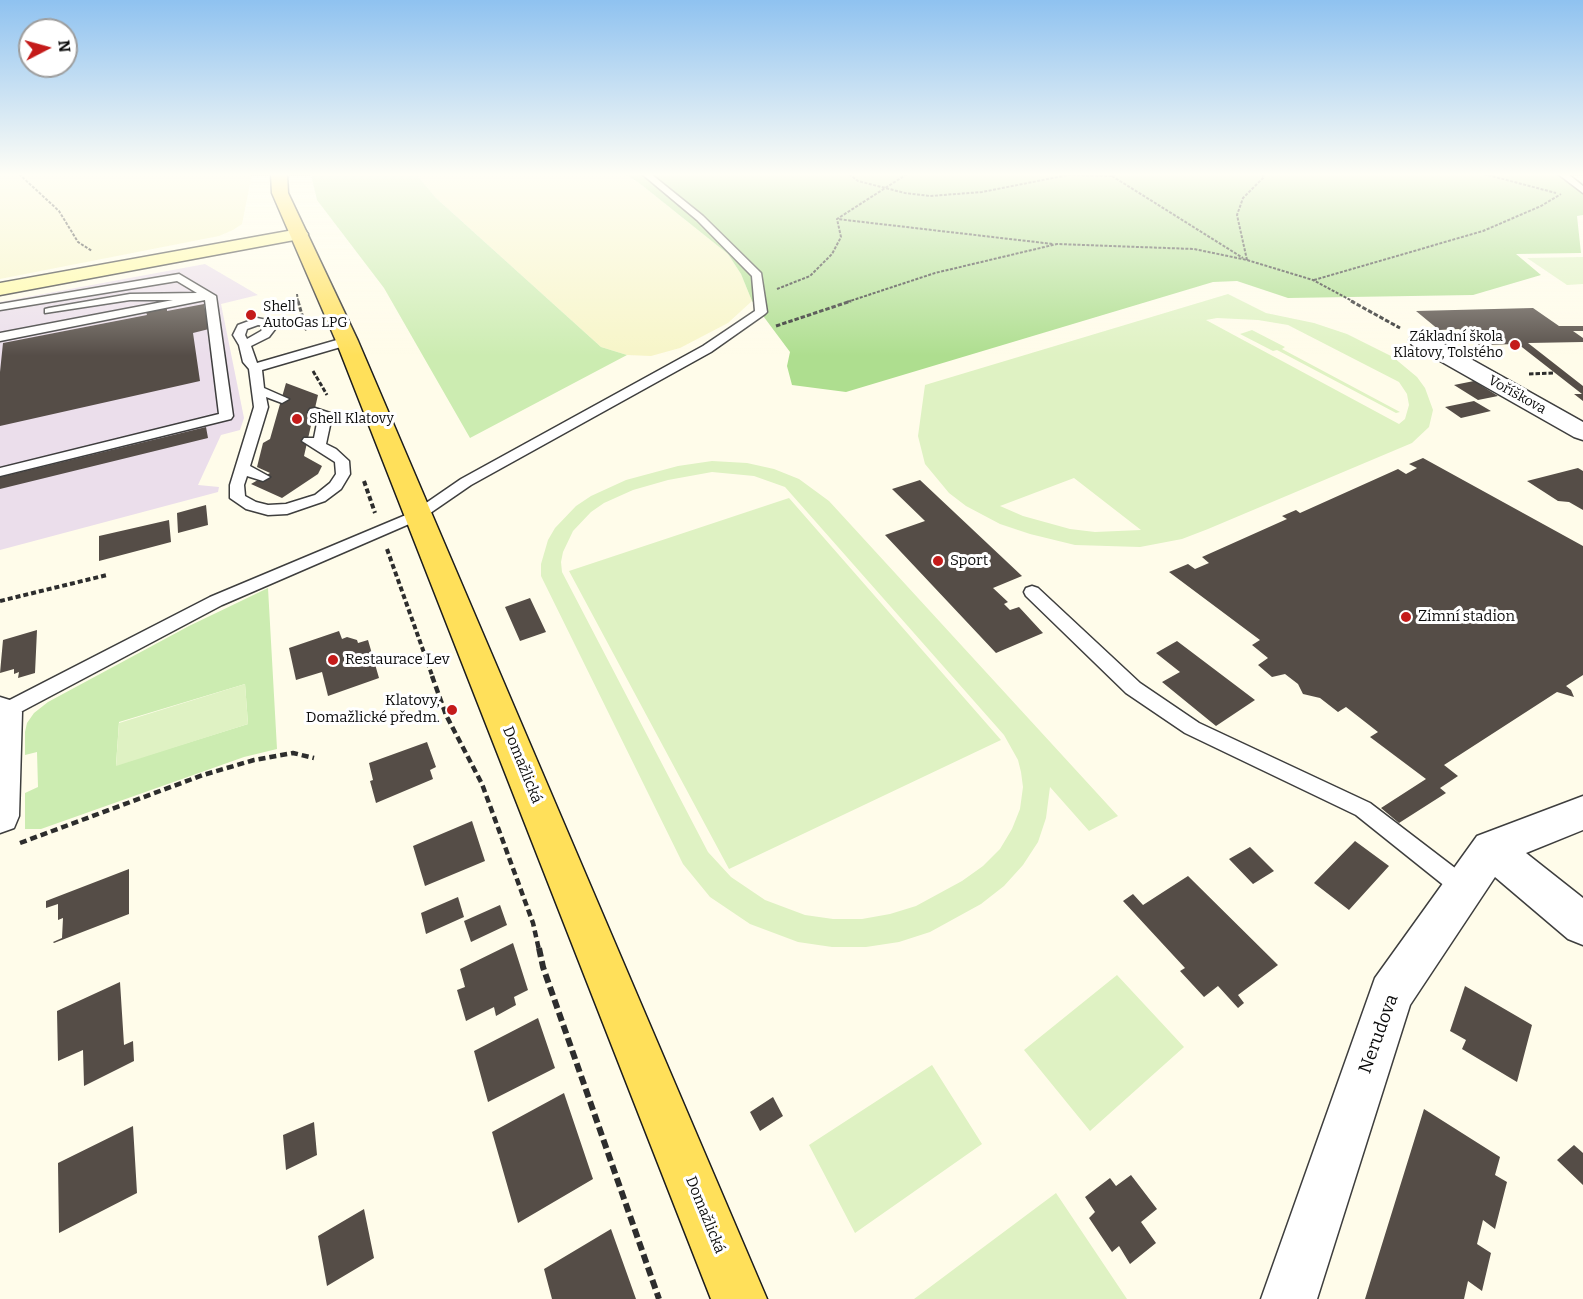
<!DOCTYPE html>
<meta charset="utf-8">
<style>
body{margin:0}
#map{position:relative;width:1583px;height:1299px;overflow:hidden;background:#fffcea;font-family:Bitter,serif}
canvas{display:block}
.north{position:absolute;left:18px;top:18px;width:60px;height:60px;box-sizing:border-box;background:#fff;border:2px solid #9d9d9d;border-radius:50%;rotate:84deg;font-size:16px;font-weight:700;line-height:24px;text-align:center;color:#0b0b0b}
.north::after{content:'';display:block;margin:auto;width:21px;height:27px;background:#c41b1a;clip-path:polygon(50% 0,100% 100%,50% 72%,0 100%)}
</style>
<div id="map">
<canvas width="1583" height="1299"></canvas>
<div class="north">N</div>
</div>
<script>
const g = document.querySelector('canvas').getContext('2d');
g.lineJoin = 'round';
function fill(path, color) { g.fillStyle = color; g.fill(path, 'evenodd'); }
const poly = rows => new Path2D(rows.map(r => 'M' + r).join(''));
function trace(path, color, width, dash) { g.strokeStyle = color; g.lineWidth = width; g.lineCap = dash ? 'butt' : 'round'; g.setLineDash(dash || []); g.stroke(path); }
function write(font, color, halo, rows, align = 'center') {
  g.font = font + ' Bitter,serif'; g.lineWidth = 6; g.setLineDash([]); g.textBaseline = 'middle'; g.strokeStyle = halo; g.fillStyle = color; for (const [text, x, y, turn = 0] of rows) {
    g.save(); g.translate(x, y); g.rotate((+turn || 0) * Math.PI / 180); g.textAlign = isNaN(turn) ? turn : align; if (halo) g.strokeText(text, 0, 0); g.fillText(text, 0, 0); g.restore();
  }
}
const industrial = poly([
 [205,264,258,295,221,304,244,418,240,430,221,435,198,485,219,487,218,492,0,550,0,302]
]);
const farmland = poly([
 [0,174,252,174,242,224,233,230,219,236,0,279],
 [416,174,624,174,638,182,728,254,741,274,752,301,728,323,680,348,651,356,627,355,601,347,436,198]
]);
const green = poly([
 [311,174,416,174,436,198,601,347,627,355,470,438,384,288,317,200],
 [268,588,277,749,244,757,41,829,25,829,25,793,38,787,37,752,25,755,25,732,27,723,34,713,48,702,189,626],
 [245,684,248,724,116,765,119,722]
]);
const forest = poly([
 [624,174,1569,174,1583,188,1583,215,1577,216,1581,253,1516,254,1541,275,1473,295,1288,298,1237,281,1213,282,846,392,792,385,787,366,790,352,752,301,741,274,728,254,638,182]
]);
const pitch = poly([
 [1583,257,1583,284,1567,285,1527,258],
 [1228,294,1266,313,1314,323,1347,334,1393,357,1417,377,1425,388,1433,410,1429,427,1412,443,1208,529,1182,539,1140,547,1075,545,1030,534,1000,524,966,506,949,493,925,464,918,436,925,385],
 [1217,318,1258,320,1288,325,1399,382,1407,394,1409,405,1405,419,1399,424,1206,320],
 [1074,478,1141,530,1095,532,1070,529,1023,516,1000,506],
 [1252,330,1285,347,1282,349,1400,412,1396,413,1277,350,1273,351,1240,334],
 [712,461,747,463,774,469,799,479,829,501,1118,816,1089,831,1050,787,1046,818,1038,842,1023,865,1004,886,981,904,930,932,899,942,866,947,832,947,798,942,750,924,710,897,683,864,541,576,541,564,548,540,555,528,576,506,591,496,626,480,678,466],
 [712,472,754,476,785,487,1004,735,1018,760,1021,772,1023,787,1020,809,1012,829,1000,849,983,866,962,881,916,906,890,914,862,919,833,919,805,915,765,900,731,877,708,852,562,572,561,562,563,552,573,531,591,512,604,503,633,490,668,480],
 [789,498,1001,740,729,869,569,571],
 [245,684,248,724,116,766,119,723],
 [1117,975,1184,1047,1090,1131,1024,1050],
 [932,1065,982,1144,855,1233,809,1145],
 [1056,1193,1127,1299,914,1299]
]);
const building = poly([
 [204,304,209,329,193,333,200,381,0,426,0,372,3,343,147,315,146,312,167,308,167,311],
 [1533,308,1559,326,1583,326,1583,331,1573,331,1583,338,1583,342,1528,343,1583,386,1583,401,1574,394,1582,394,1518,344,1479,345,1459,329,1439,330,1416,311],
 [256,310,257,318,247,320,246,312],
 [1474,381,1498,396,1478,400,1454,385],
 [286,383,318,395,304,456,322,466,318,474,282,498,251,484,270,473,257,467,263,443,270,439],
 [1474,401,1491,411,1461,418,1445,407],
 [206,427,208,438,0,489,0,477],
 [1423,458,1583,546,1583,675,1566,686,1571,690,1574,697,1557,692,1444,765,1458,776,1440,788,1446,793,1399,823,1381,808,1426,779,1370,737,1378,732,1346,707,1338,712,1320,698,1303,694,1298,684,1285,674,1272,677,1258,665,1268,658,1252,645,1260,640,1169,572,1188,564,1195,569,1209,563,1202,557,1287,519,1282,516,1296,510,1300,513,1398,469,1406,474,1417,468,1409,464],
 [1578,468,1583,471,1583,510,1569,502,1558,501,1527,481],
 [920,480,1022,576,993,588,1008,602,1004,604,1010,610,1019,607,1043,633,996,653,885,535,925,521,892,489],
 [206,505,208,525,178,533,177,513],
 [169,520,171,542,99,561,99,536],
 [530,598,546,632,520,641,505,607],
 [37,630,35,673,18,678,19,672,14,674,14,669,0,673,3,640],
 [339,631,342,639,347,637,357,640,358,643,368,640,379,678,328,696,322,672,296,680,289,648],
 [1177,641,1255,700,1216,726,1162,682,1180,672,1156,653],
 [427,742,436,767,430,770,433,779,376,803,370,781,373,780,369,763],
 [472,821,485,861,425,886,413,846],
 [1355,841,1389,866,1349,910,1314,883],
 [1250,847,1274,871,1253,884,1229,859],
 [129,869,129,914,54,943,53,942,62,938,63,918,58,920,58,904,46,908,46,901],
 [1188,876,1278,965,1238,995,1244,1003,1238,1008,1218,986,1204,997,1180,971,1185,968,1123,901,1133,894,1143,905],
 [458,897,464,917,426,934,421,913],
 [500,905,507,925,471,942,464,921],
 [513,943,528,990,514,997,516,1005,496,1016,494,1007,466,1021,457,990,465,987,460,969],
 [120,982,124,1045,133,1041,134,1061,84,1086,83,1050,58,1061,57,1011],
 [1465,986,1532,1025,1517,1082,1462,1049,1466,1040,1450,1031],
 [538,1018,555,1068,488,1102,474,1051],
 [564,1093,593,1179,518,1223,492,1132],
 [773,1097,783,1116,760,1131,750,1112],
 [1424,1109,1500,1157,1495,1175,1507,1182,1495,1229,1483,1220,1477,1244,1491,1253,1482,1291,1468,1281,1464,1299,1365,1299],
 [314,1122,317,1155,286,1170,283,1135],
 [133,1126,137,1193,59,1233,58,1163],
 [1574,1145,1583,1153,1583,1185,1557,1160],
 [1131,1175,1157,1209,1141,1222,1156,1243,1130,1264,1119,1246,1112,1252,1089,1218,1095,1212,1085,1197,1110,1178,1116,1186],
 [364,1209,374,1258,327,1286,318,1236],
 [611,1229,636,1299,552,1299,544,1269]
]);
const pathFar4 = poly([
 [19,174,59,211,78,242,92,251],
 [849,174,858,181,905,193,930,196,982,192,1068,175,1112,176,1116,174],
 [907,174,837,219,1053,244],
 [1484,174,1556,193],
 [1112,176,1243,258],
 [1247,260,1237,215,1243,198,1264,177,1262,174],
 [1314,280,1483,231,1541,206,1561,194],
 [777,289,810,276,832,254,841,237,837,219],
 [297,294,298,302],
 [847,302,935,273,1057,244,1194,249,1247,260,1313,280,1354,302]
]);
const pathFar3 = poly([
 [298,301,307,332],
 [1351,301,1400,328],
 [776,326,851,301],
 [313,371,327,395],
 [1529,374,1555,373]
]);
const pathFar2 = poly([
 [364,481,375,513],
 [387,549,433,678],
 [0,601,107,575]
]);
const pathFar1 = poly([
 [432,676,446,715,482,784,533,923,539,950],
 [20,843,203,775,254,760,293,753,314,758]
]);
const path = poly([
 [539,948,543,967,659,1299]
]);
const lane = poly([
 [642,174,651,174,703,216,761,273,767,312,765,314,711,352,471,485,423,518,222,605,11,717,0,718,0,705,210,597,413,512,461,479,703,346,755,311,752,276,697,220,642,174],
 [1558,174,1568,174,1583,186,1583,193,1558,174],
 [179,274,216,296,233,416,231,419,0,476,0,468,219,414,205,300,0,341,0,333,173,300,130,300,45,313,45,309,49,308,130,294,197,293,177,281,0,310,0,304,179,274],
 [257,318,277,322,279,324,269,337,251,346,257,363,347,337,353,341,351,344,262,370,264,388,289,399,282,403,266,397,268,407,250,466,270,477,263,481,247,476,244,485,245,496,256,502,268,505,286,504,315,495,330,483,336,474,335,462,302,441,304,438,314,438,318,418,310,415,308,412,310,409,315,408,330,413,332,416,326,444,336,449,349,461,350,474,341,489,325,501,287,514,268,515,246,509,230,498,230,485,254,407,249,369,243,362,239,345,233,335,238,325,257,318],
 [258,325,265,326,261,331,247,339,245,335,247,329,258,325],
 [1032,586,1038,588,1140,683,1199,723,1370,803,1472,881,1475,888,1472,895,1464,898,1456,895,1356,815,1185,733,1126,693,1026,596,1024,592,1026,588,1032,586]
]);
const street = poly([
 [1420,333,1428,335,1583,422,1583,440,1574,437,1412,345,1409,340,1412,335,1420,333],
 [0,697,16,702,22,712,19,816,14,828,0,833,0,697],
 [1583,796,1583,830,1526,853,1583,898,1583,945,1568,939,1495,877,1410,1005,1317,1299,1261,1299,1375,978,1477,836,1583,796]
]);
const secondary = poly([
 [299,229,305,230,308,234,305,238,0,295,0,283,299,229]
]);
const primary = poly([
 [271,174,287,174,288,193,358,341,767,1299,711,1299,336,341,272,193,271,174]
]);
const markers = [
 [251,315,6,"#c41b1a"],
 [1515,345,6,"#c41b1a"],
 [297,419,6,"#c41b1a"],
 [938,561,6,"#c41b1a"],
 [1406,617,6,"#c41b1a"],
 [333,660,6,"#c41b1a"],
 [452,710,6,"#c41b1a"]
];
const farPoinames = [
 ["Shell",263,307],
 ["AutoGas LPG",263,323],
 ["Základní škola",1503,337,"right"],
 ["Klatovy, Tolstého",1503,353,"right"],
 ["Shell Klatovy",309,419]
];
const farStreetnames = [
 ["Voříškova",1517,395,29]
];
const poiNames = [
 ["Sport",950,561],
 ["Zimní stadion",1418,617],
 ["Restaurace Lev",345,660],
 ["Klatovy,",440,701,"right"],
 ["Domažlické předm.",440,718,"right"]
];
const streetNames = [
 ["Domažlická",522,765,68],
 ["Domažlická",705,1215,68]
];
const nearStreetnames = [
 ["Nerudova",1379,1034,-70]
];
fill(industrial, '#ebdeeb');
fill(farmland, '#f7f5c8');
fill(green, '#ccecb1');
fill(forest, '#aede8f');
fill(pitch, '#dff2c3');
fill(building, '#554d47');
trace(lane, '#3e3e3e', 3);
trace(street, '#3e3e3e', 3);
trace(secondary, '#2d2d2d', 3);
trace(primary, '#1c1c1c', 3);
trace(pathFar4, '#2d2d2d', 2, [3, 1.5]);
trace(pathFar3, '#2d2d2d', 3, [4.5, 2]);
trace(pathFar2, '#2d2d2d', 4, [5, 3]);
trace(pathFar1, '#2d2d2d', 4.5, [7, 4]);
trace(path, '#2d2d2d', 6, [9, 4.5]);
fill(lane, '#fff');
fill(street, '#fff');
fill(secondary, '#fffaa5');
fill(primary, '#ffe05a');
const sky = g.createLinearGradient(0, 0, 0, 356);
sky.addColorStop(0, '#8fc2f0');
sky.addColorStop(0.49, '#fffef6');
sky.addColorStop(1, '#fffef600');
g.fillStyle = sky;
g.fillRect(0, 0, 1583, 356);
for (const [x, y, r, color] of markers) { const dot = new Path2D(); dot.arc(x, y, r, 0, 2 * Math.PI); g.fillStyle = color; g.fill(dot); trace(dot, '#fff', 2); }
write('14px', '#0b0b0b', '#fff', farPoinames, 'left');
write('14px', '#0b0b0b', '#fff', farStreetnames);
write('15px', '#0b0b0b', '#fff', poiNames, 'left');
write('15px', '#0b0b0b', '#fff', streetNames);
write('18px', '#0b0b0b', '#fff', nearStreetnames);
</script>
